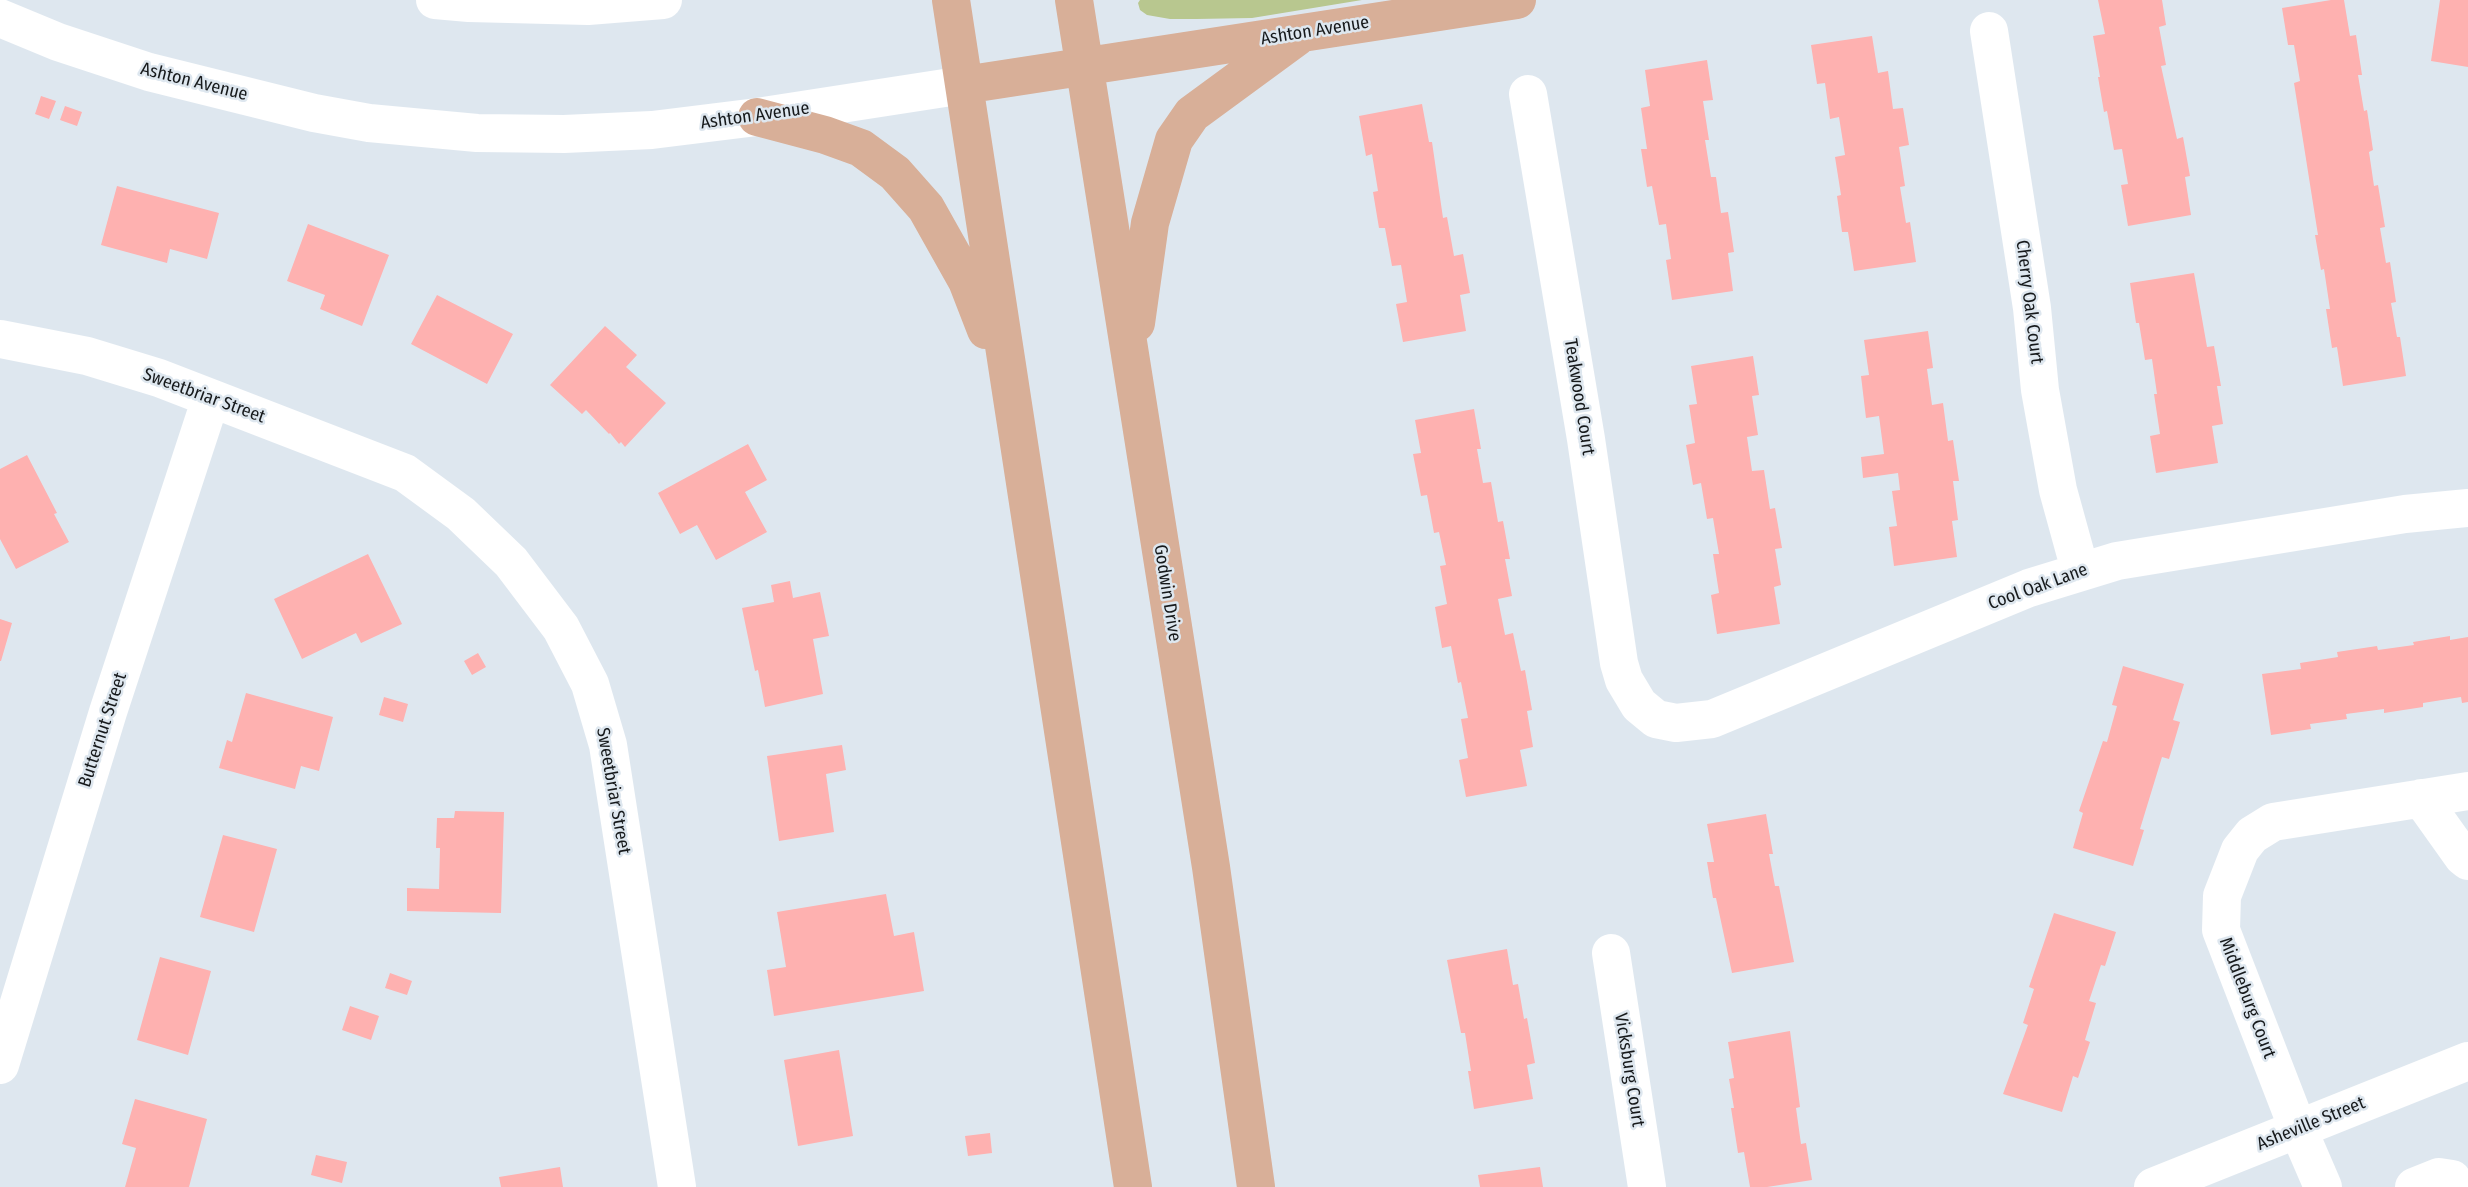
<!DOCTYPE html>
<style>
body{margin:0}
canvas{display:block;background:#dee7ef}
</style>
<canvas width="2468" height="1187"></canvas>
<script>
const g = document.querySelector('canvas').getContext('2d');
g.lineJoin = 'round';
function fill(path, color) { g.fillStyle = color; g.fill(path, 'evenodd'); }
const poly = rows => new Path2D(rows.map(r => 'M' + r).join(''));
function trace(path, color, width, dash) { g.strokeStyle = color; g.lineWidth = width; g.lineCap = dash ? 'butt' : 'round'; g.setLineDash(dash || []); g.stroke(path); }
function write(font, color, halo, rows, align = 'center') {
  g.font = font + ' "Fira Sans Condensed",sans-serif'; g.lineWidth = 5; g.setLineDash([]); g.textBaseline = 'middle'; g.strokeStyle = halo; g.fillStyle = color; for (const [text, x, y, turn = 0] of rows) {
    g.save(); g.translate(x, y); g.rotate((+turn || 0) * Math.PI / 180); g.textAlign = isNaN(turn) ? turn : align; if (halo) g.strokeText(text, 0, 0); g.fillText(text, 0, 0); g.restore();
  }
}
const green = poly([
 [1140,0,1362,0,1252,18,1196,19,1170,19,1147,15,1140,10,1138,3]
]);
const building = poly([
 [2098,0,2162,0,2166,25,2159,27,2166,65,2161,66,2177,139,2183,137,2190,176,2185,177,2191,215,2128,226,2121,185,2128,184,2122,149,2114,150,2107,111,2104,112,2098,77,2100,77,2093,36,2105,34],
 [2331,0,2344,0,2350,36,2356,35,2362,75,2358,75,2364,111,2367,110,2373,150,2369,152,2374,186,2378,185,2385,227,2380,228,2386,263,2390,262,2396,302,2391,303,2397,337,2400,337,2406,376,2343,386,2337,347,2332,348,2326,309,2330,309,2324,269,2321,270,2315,235,2318,235,2294,83,2300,81,2294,45,2288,45,2282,8],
 [2440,0,2468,0,2468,67,2431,61],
 [1872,36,1878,73,1888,71,1893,109,1903,108,1909,145,1899,147,1905,186,1900,187,1906,223,1910,222,1916,262,1854,271,1848,232,1842,232,1837,196,1841,195,1835,157,1845,155,1839,117,1830,119,1825,83,1817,84,1811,45],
 [1707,60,1713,100,1703,101,1709,140,1705,140,1711,177,1716,177,1721,213,1728,212,1734,252,1728,253,1733,291,1672,300,1666,260,1671,259,1666,224,1659,225,1652,186,1647,187,1641,149,1647,149,1641,108,1650,106,1645,70],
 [41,96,56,101,49,119,35,114],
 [1422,104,1429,142,1432,142,1443,218,1447,217,1454,256,1463,254,1470,293,1460,295,1466,331,1403,342,1396,304,1407,302,1401,265,1392,266,1385,228,1379,228,1373,192,1378,191,1372,154,1366,156,1359,116],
 [65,106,82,112,77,126,60,120],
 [117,186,219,213,207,259,170,249,167,263,101,245],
 [308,224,389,255,362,326,320,309,325,295,287,281],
 [2194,273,2207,347,2214,346,2221,386,2217,386,2223,424,2212,426,2218,463,2156,473,2150,436,2160,434,2154,394,2157,394,2152,359,2145,360,2139,323,2136,323,2130,283],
 [437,295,513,334,487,384,411,344],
 [605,326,637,355,626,367,666,403,625,447,621,442,619,444,610,433,609,434,586,410,582,414,550,385],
 [1928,331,1933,368,1927,369,1932,405,1943,403,1948,441,1953,440,1959,481,1953,481,1958,520,1952,521,1957,557,1894,566,1889,527,1897,526,1892,491,1900,490,1898,473,1863,478,1861,457,1884,454,1879,416,1866,418,1861,376,1869,375,1864,340],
 [1753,356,1759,395,1752,396,1758,435,1747,437,1752,471,1764,470,1770,509,1775,508,1782,548,1775,549,1781,585,1774,587,1780,624,1717,634,1711,595,1719,593,1713,554,1719,554,1713,518,1707,519,1701,483,1693,485,1686,445,1695,443,1689,405,1697,404,1691,366],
 [1474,409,1481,449,1477,449,1483,483,1491,482,1498,522,1503,521,1510,559,1505,559,1512,596,1498,599,1505,635,1513,633,1521,671,1525,670,1532,710,1527,711,1533,747,1520,750,1527,786,1466,797,1459,760,1468,758,1461,719,1468,718,1461,682,1458,683,1451,646,1442,648,1435,607,1447,604,1440,566,1446,565,1439,532,1434,533,1427,495,1421,496,1413,454,1421,453,1415,420],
 [748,444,767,480,745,492,767,532,716,560,697,525,680,534,658,493],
 [27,455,57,513,54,514,69,542,16,569,0,539,0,469],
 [368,554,402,624,361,643,356,633,302,659,274,599],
 [790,581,793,598,820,592,829,636,813,639,823,694,765,707,758,670,755,671,742,608,774,602,771,585],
 [0,619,12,623,1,661,0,661],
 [2450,636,2450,640,2468,637,2468,702,2462,703,2461,697,2423,703,2423,707,2384,713,2384,709,2346,714,2347,719,2310,724,2311,729,2271,735,2262,674,2301,669,2300,663,2338,657,2337,652,2377,646,2378,650,2414,645,2413,642],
 [478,653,486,667,472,675,464,661],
 [2123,666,2184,684,2173,720,2180,722,2169,759,2162,757,2140,829,2144,830,2133,866,2073,848,2083,813,2079,811,2103,741,2107,742,2117,706,2112,705],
 [246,693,333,717,319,771,301,766,295,789,219,768,227,740,232,742],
 [384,697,408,704,403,722,379,715],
 [842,745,846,770,826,774,834,832,779,841,767,756],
 [455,811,504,812,501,913,407,911,407,888,439,889,440,848,436,848,437,818,454,818],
 [1766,814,1773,854,1769,854,1775,886,1779,886,1794,962,1732,973,1716,898,1713,898,1707,862,1714,862,1707,824],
 [223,835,277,849,254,932,200,917],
 [886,894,894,936,914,932,924,991,774,1016,767,970,786,967,777,912],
 [2054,913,2116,932,2105,966,2101,965,2089,1001,2096,1003,2085,1040,2090,1042,2078,1078,2073,1076,2062,1112,2003,1094,2028,1025,2023,1023,2034,989,2029,987],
 [1507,949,1513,985,1518,984,1524,1019,1527,1018,1535,1063,1527,1065,1533,1099,1474,1109,1468,1071,1471,1071,1465,1033,1461,1033,1447,960],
 [160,957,211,971,188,1055,137,1040],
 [390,973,412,981,407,995,385,988],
 [350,1006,379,1016,371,1040,342,1030],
 [1790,1031,1800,1107,1796,1108,1801,1144,1806,1143,1812,1180,1767,1187,1750,1187,1744,1152,1738,1153,1731,1108,1734,1108,1729,1079,1734,1078,1728,1042],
 [839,1050,853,1136,798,1146,784,1060],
 [135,1099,207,1119,189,1187,125,1187,136,1148,122,1144],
 [990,1133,992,1153,968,1156,965,1136],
 [316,1155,347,1162,342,1183,311,1175],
 [560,1167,563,1187,501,1187,499,1177],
 [1540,1167,1543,1187,1480,1187,1478,1175]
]);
const minor = poly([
 [435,0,469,3,588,6,663,0],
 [0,18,58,42,149,72,314,113,369,123,477,133,564,134,652,130,757,117,964,85],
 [1989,31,2032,308,2040,390,2058,490,2080,570],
 [1528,94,1586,439,1619,663,1624,680,1639,705,1656,719,1676,723,1712,719,2029,588,2117,561,2405,514,2468,508],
 [0,339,87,356,159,378,405,473,461,514,511,562,561,628,590,684,608,745,677,1187],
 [2421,798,2463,857,2468,861],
 [1611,953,1647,1187],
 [0,1065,108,712,211,398],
 [2153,1187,2468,1061],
 [2323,1187,2298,1129,2221,930,2222,896,2240,850,2252,835,2273,822,2468,791],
 [2414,1187,2439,1177,2452,1179,2457,1187]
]);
const major = poly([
 [951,0,1133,1187],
 [1074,0,1211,867,1256,1187],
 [964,85,1517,0],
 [757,117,825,135,861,148,895,173,926,208,967,281,986,330],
 [1136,323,1150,223,1174,140,1192,114,1297,37]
]);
const streetNames = [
 ["Ashton Avenue",1315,31,-9],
 ["Ashton Avenue",194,82,14],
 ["Ashton Avenue",755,116,-8],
 ["Cherry Oak Court",2029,302,83],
 ["Sweetbriar Street",204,396,20],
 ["Teakwood Court",1579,397,81],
 ["Cool Oak Lane",2038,587,-20],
 ["Godwin Drive",1167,593,81],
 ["Butternut Street",103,730,-72],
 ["Sweetbriar Street",613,791,80],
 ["Middleburg Court",2247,998,69],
 ["Vicksburg Court",1629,1070,81],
 ["Asheville Street",2311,1124,-22]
];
fill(green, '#b8c78f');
fill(building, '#feb1b0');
trace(minor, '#fff', 38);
trace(major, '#d8af98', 38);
write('18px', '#16191b', '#dee7ef', streetNames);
</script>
